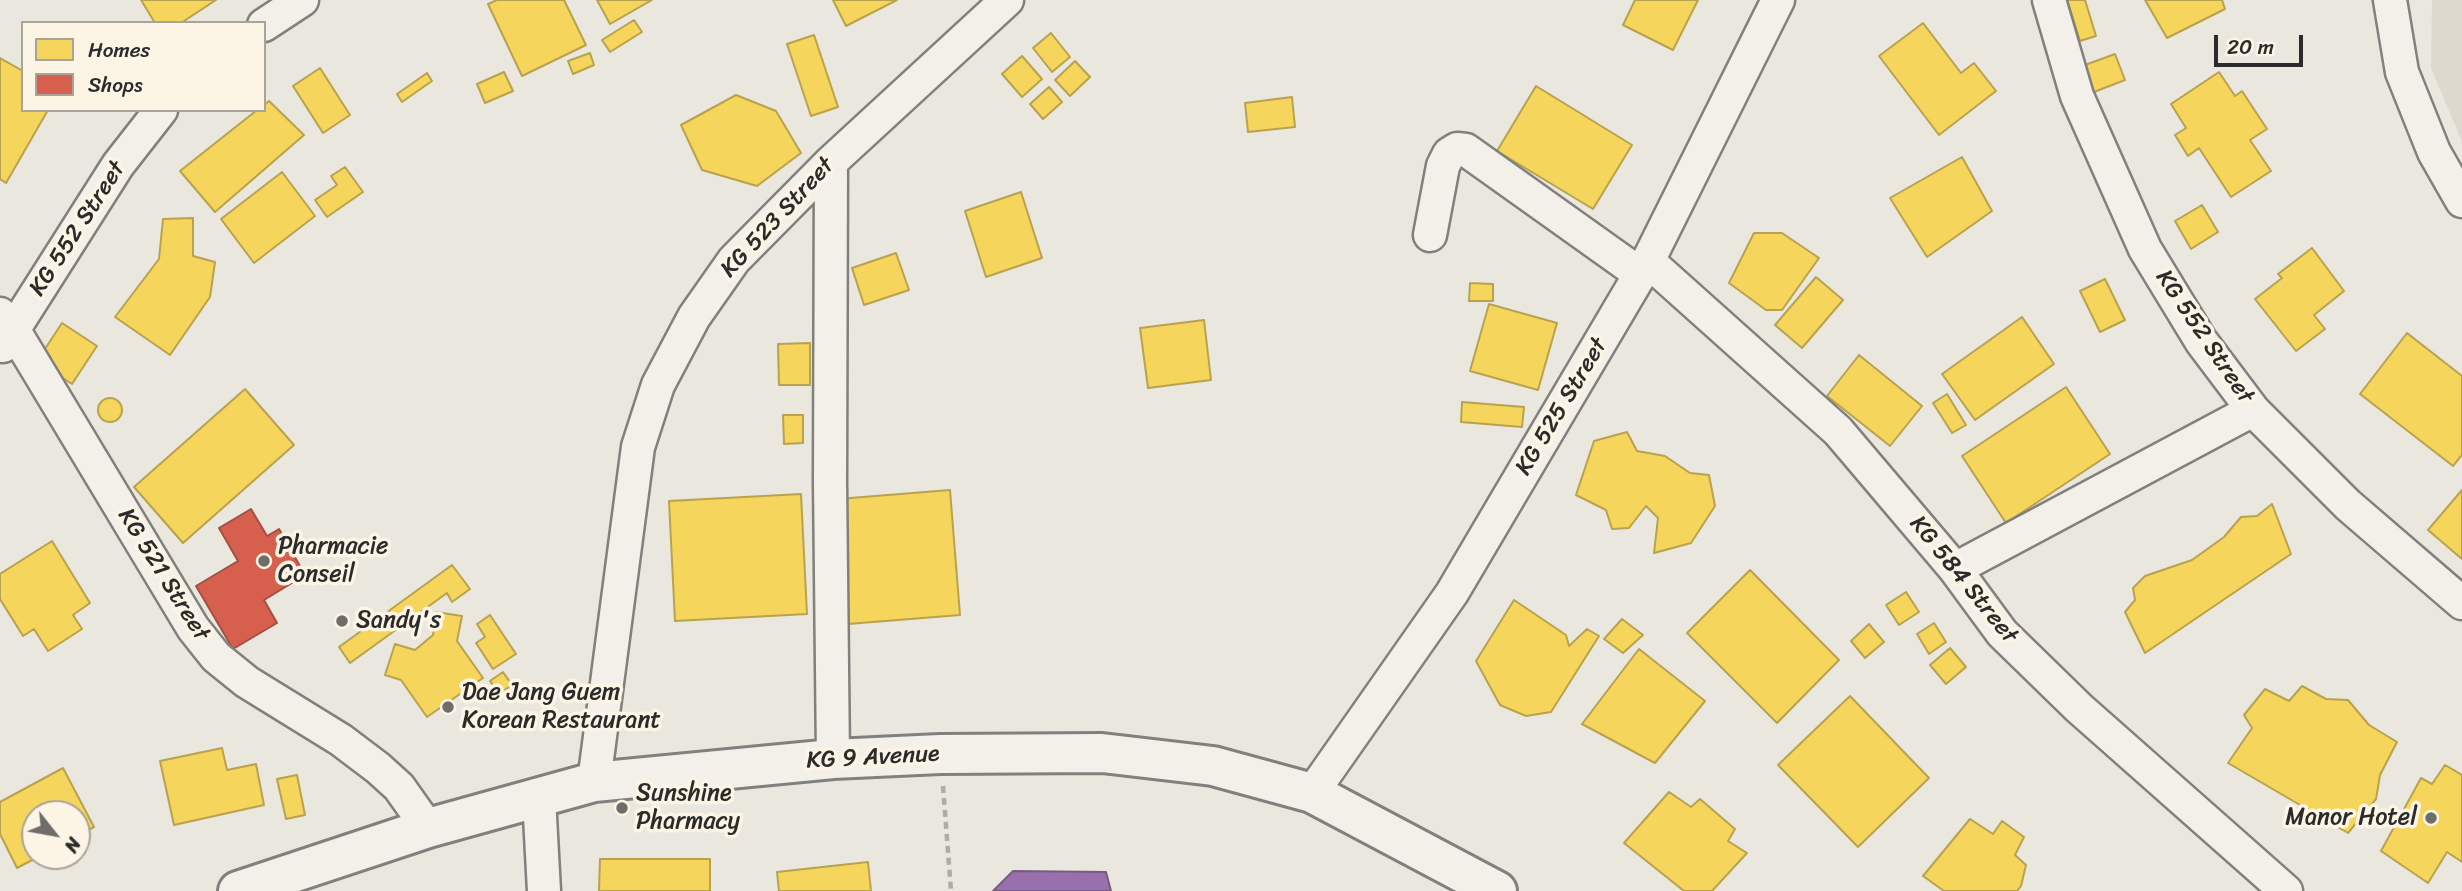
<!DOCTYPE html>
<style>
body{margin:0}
#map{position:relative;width:2462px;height:891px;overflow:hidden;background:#eae7df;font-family:Sriracha,sans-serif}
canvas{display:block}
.legend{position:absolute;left:21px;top:21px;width:245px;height:91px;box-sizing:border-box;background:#fcf5e5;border:2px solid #a8a49b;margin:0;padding:9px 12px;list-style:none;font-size:21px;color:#2b2b2b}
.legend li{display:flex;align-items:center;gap:14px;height:35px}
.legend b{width:35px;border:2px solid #a8a49b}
.north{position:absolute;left:21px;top:800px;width:70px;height:70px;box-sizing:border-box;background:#fcf5e5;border:2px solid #a8a49b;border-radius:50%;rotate:121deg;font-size:19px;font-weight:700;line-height:28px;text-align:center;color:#2b2b2b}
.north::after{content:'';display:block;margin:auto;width:24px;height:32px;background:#6e6d6a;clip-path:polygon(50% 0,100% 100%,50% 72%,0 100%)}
.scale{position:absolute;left:2214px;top:35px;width:89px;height:32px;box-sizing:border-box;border:4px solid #2b2b2b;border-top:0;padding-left:9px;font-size:21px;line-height:24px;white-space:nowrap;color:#2b2b2b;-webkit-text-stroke:5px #fcf5e5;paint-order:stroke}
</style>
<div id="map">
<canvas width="2462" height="891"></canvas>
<ul class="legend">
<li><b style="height:19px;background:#f6d55c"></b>Homes</li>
<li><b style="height:19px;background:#d6604d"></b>Shops</li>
</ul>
<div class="north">N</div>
<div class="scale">20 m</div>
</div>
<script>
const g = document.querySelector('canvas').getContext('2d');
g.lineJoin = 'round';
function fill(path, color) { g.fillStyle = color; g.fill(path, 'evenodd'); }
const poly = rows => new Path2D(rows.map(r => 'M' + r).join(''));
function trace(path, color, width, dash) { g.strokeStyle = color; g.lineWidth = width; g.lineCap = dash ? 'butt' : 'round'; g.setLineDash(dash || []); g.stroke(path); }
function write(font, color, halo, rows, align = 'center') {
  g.font = font + ' Sriracha,sans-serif'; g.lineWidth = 7; g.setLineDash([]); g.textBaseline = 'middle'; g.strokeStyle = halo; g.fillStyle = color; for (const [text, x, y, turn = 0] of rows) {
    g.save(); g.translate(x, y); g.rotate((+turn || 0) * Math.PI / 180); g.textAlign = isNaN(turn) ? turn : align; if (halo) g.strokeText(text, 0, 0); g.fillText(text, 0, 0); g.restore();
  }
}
const built = poly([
 [2432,0,2462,0,2462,142,2431,68]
]);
const homes = poly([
 [141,0,216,0,181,23,155,23,141,0],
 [497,0,564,0,586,45,522,76,488,4,497,0],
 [597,0,652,0,610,24,597,0],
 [833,0,897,0,846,26,833,0],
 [1635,0,1698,0,1673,50,1623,25,1635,0],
 [2067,0,2085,0,2096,36,2080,41,2067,0],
 [2145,0,2222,0,2225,9,2167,38,2145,0],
 [634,20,642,32,610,52,602,40,634,20],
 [1923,23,1961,73,1974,63,1996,91,1939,135,1879,56,1923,23],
 [1051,33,1070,57,1052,72,1033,48,1051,33],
 [814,35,838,107,811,116,787,44,814,35],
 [590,53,594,65,573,74,568,61,590,53],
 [2115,54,2125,80,2094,92,2085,65,2115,54],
 [1022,56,1042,79,1022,97,1002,74,1022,56],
 [0,58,23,71,23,110,48,110,6,183,0,179,0,58],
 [1075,61,1090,77,1070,96,1055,80,1075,61],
 [320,68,350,115,323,133,293,86,320,68],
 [504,72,513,91,485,103,477,84,504,72],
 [2219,72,2235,96,2242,91,2267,129,2250,140,2271,171,2231,197,2199,148,2188,156,2175,135,2186,128,2171,104,2219,72],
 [427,73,432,81,402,102,397,94,427,73],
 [1536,86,1632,145,1593,209,1497,151,1536,86],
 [1049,87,1062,102,1043,119,1030,104,1049,87],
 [736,95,776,111,801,153,757,186,702,170,681,125,736,95],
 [1292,97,1295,127,1248,132,1245,103,1292,97],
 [269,101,304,135,215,212,180,171,257,110,264,110,264,105,269,101],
 [1962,157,1992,211,1927,257,1890,198,1962,157],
 [345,167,363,192,327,217,315,200,337,185,331,176,345,167],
 [282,172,315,216,254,263,221,219,282,172],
 [1021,192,1042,258,986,277,965,211,1021,192],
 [2202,205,2218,232,2191,249,2175,221,2202,205],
 [193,218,193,256,215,262,210,297,170,355,115,317,159,259,163,219,193,218],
 [1754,233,1782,233,1819,258,1782,310,1766,310,1729,283,1754,233],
 [2312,248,2344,291,2314,315,2325,329,2296,351,2255,299,2282,278,2278,274,2312,248],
 [896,253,909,290,864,305,852,268,896,253],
 [1816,277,1843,300,1802,348,1775,325,1816,277],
 [2105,279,2125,320,2100,332,2080,291,2105,279],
 [1470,283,1493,284,1493,301,1469,301,1470,283],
 [1489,304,1557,323,1538,390,1470,371,1489,304],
 [2022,317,2054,364,1975,420,1942,374,2022,317],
 [1204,320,1211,380,1148,388,1140,328,1204,320],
 [62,323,97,346,72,384,37,361,62,323],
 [2407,333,2462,376,2462,455,2453,466,2360,394,2407,333],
 [810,343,810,385,779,385,778,344,810,343],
 [1859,355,1922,406,1890,446,1827,396,1859,355],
 [2066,387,2110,454,2006,523,1962,456,2066,387],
 [245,389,294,445,183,543,134,487,245,389],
 [1947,394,1966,425,1952,433,1933,403,1947,394],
 '98 410a12 12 0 1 1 24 0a12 12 0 1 1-24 0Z',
 [1462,402,1524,407,1522,427,1461,422,1462,402],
 [783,415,803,415,803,443,784,444,783,415],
 [1627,432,1637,451,1665,456,1690,473,1709,475,1715,506,1691,543,1654,553,1658,518,1646,506,1629,528,1612,529,1606,510,1576,495,1594,441,1627,432],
 [950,490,960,615,848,624,838,499,950,490],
 [2462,490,2462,559,2428,530,2462,490],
 [801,494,807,614,675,621,669,501,801,494],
 [2272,504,2291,554,2145,653,2125,612,2135,600,2133,588,2145,576,2192,560,2224,537,2241,517,2257,516,2272,504],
 [52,541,90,603,73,615,82,629,48,651,34,629,23,636,0,599,0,574,52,541],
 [452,565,470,589,452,602,447,593,350,663,339,647,452,565],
 [1750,570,1839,660,1777,723,1687,633,1750,570],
 [1906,592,1919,612,1899,625,1886,605,1906,592],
 [1514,600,1566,635,1569,646,1587,629,1599,636,1551,712,1526,716,1500,705,1476,661,1514,600],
 [436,612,462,616,457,641,483,678,427,717,401,680,385,675,395,644,415,650,433,635,436,612],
 [490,615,516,654,493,669,476,643,485,637,477,624,490,615],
 [1622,619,1643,635,1623,653,1604,639,1622,619],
 [1934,623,1946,642,1929,654,1917,634,1934,623],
 [1869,624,1884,642,1865,658,1851,641,1869,624],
 [1950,648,1966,667,1946,684,1930,665,1950,648],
 [1639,649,1705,701,1655,763,1582,724,1639,649],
 [503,672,512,685,499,694,490,681,503,672],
 [2302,686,2326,699,2348,700,2369,725,2397,742,2380,775,2376,799,2348,833,2228,763,2252,728,2244,715,2265,689,2289,701,2302,686],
 [1850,696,1929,778,1858,847,1778,765,1850,696],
 [222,748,227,770,256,764,264,805,174,825,160,761,222,748],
 [2445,765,2462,775,2462,862,2447,852,2428,883,2381,851,2421,778,2432,784,2445,765],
 [63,768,94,827,77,836,77,814,35,814,35,856,40,856,17,868,0,834,0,802,63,768],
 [297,775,305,815,286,819,277,779,297,775],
 [1669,792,1691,807,1700,799,1735,829,1728,841,1747,853,1712,891,1684,891,1624,843,1669,792],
 [1970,819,1993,834,2002,821,2024,837,2015,855,2026,865,2021,886,2017,891,1944,891,1923,876,1970,819],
 [600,859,710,859,710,891,599,891,600,859],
 [868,862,871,891,779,891,777,872,868,862]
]);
const shops = poly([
 [251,509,267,536,279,529,305,575,264,600,277,623,233,649,196,586,238,561,219,528,251,509]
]);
const offices = poly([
 [1013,871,1106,872,1111,891,993,891,1013,871]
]);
const path = poly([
 [943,786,951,891]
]);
const minor = poly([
 [2049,0,2077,96,2145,249,2201,341,2253,410,2348,505,2462,603],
 [2390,0,2402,72,2434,152,2462,201],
 [264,25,302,0],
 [831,162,830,482,833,759],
 [1430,235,1443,166,1449,154,1457,149,1466,150,1640,274],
 [1648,261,1838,431,1955,569,2002,633,2079,708,2286,891],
 [0,314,13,329,193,628,216,657,247,682,341,740,378,768,399,787,428,828],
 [3,346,118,165,161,110],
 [1955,569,2253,410],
 [594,782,638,447,658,385,694,317,734,260,831,162,1007,0],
 [1312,793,1452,593,1648,261,1778,0],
 [539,798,544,891]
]);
const major = poly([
 [238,891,428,828,594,782,833,759,940,754,1102,753,1213,766,1312,793,1497,891]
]);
const markers = [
 [264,561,7,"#6e6d6a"],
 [342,621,7,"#6e6d6a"],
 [448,707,7,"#6e6d6a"],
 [622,808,7,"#6e6d6a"],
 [2431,818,7,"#6e6d6a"]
];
const streetNames = [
 ["KG 523 Street",778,218,-47],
 ["KG 552 Street",78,229,-57],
 ["KG 552 Street",2204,337,56],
 ["KG 525 Street",1562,407,-59],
 ["KG 521 Street",163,575,58],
 ["KG 584 Street",1963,580,51],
 ["KG 9 Avenue",873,758,-3]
];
const poiNames = [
 ["Pharmacie",278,547],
 ["Conseil",278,575],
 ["Sandy's",356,621],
 ["Dae Jang Guem",462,693],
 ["Korean Restaurant",462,721],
 ["Sunshine",636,794],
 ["Pharmacy",636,822],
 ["Manor Hotel",2417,818,"right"]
];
fill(built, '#ddd9ce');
fill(homes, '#f6d55c');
trace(homes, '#b9a24d', 2);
fill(shops, '#d6604d');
trace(shops, '#a35043', 2);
fill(offices, '#9970ab');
trace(offices, '#785b85', 2);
trace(minor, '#81807c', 37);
trace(major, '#81807c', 44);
trace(path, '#aeaca9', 4.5, [7, 5]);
trace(minor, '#f3f0ea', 32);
trace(major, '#f3f0ea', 38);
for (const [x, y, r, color] of markers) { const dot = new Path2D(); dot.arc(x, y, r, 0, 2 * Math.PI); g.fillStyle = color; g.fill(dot); trace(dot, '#fcf5e5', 2.5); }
write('24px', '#2b2b2b', '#fcf5e5', streetNames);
write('24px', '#2b2b2b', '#fcf5e5', poiNames, 'left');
</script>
